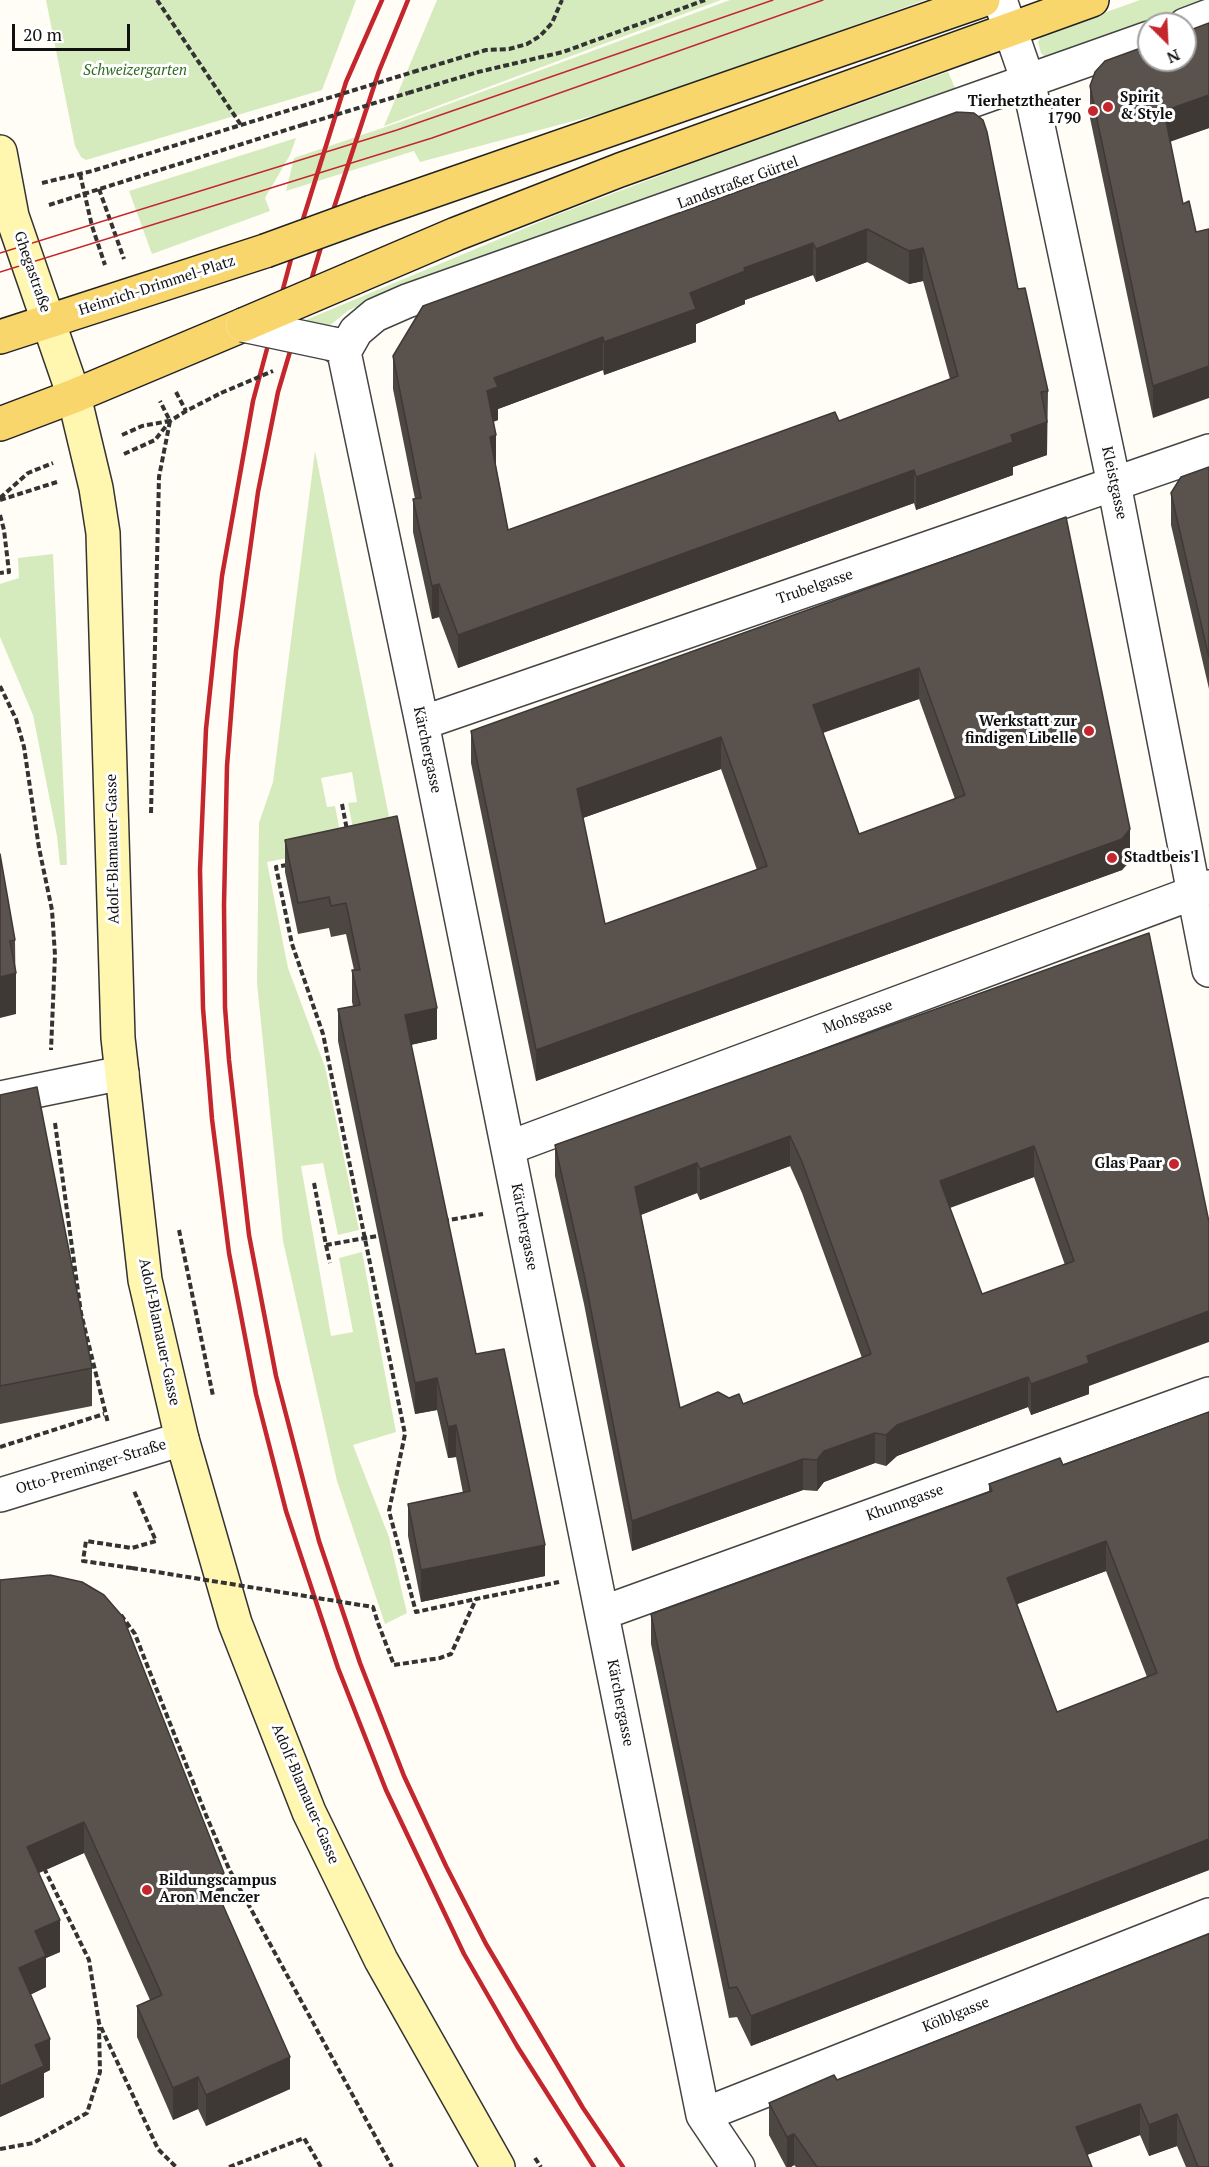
<!DOCTYPE html>
<meta charset="utf-8">
<style>
body{margin:0}
#map{position:relative;width:1209px;height:2167px;overflow:hidden;background:#fffdf5;font-family:"PT Serif",serif}
canvas{display:block}
.north{position:absolute;left:1137px;top:12px;width:60px;height:60px;box-sizing:border-box;background:#fff;border:2px solid #a0a0a0;border-radius:50%;rotate:156deg;font-size:16px;font-weight:700;line-height:24px;text-align:center;color:#111}
.north::after{content:'';display:block;margin:auto;width:21px;height:27px;background:#c4262e;clip-path:polygon(50% 0,100% 100%,50% 72%,0 100%)}
.scale{position:absolute;left:12px;top:24px;width:118px;height:27px;box-sizing:border-box;border:3px solid #111;border-top:0;padding-left:8px;font-size:18px;line-height:21px;white-space:nowrap;color:#111;-webkit-text-stroke:4px #fff;paint-order:stroke}
</style>
<div id="map">
<canvas width="1209" height="2167"></canvas>
<div class="north">N</div>
<div class="scale">20 m</div>
</div>
<script>
const g = document.querySelector('canvas').getContext('2d');
g.lineJoin = 'round';
function fill(path, color) { g.fillStyle = color; g.fill(path, 'evenodd'); }
const poly = rows => new Path2D(rows.map(r => 'M' + r).join(''));
function trace(path, color, width, dash) { g.strokeStyle = color; g.lineWidth = width; g.lineCap = dash ? 'butt' : 'round'; g.setLineDash(dash || []); g.stroke(path); }
function write(font, color, halo, rows, align = 'center') {
  g.font = font + ' "PT Serif",serif'; g.lineWidth = 6; g.setLineDash([]); g.textBaseline = 'middle'; g.strokeStyle = halo; g.fillStyle = color; for (const [text, x, y, turn = 0] of rows) {
    g.save(); g.translate(x, y); g.rotate((+turn || 0) * Math.PI / 180); g.textAlign = isNaN(turn) ? turn : align; if (halo) g.strokeText(text, 0, 0); g.fillText(text, 0, 0); g.restore();
  }
}
const green = poly([
 [46,0,356,0,322,90,86,160,81,157,75,146],
 [437,0,721,0,384,126],
 [730,0,925,0,633,105,420,162,414,151,286,191,294,158,403,121],
 [1140,0,1205,0,1051,56,1044,56,1041,53,1038,42,1042,35],
 [948,72,956,90,381,296,349,310,329,326,301,322,559,214,699,161],
 [296,138,290,155,265,198,270,211,152,254,129,191],
 [315,451,393,836,356,844,348,803,357,802,352,772,321,778,327,807,335,806,343,847,267,862,288,968,325,1067,359,1230,338,1235,323,1163,301,1166,331,1336,353,1332,339,1258,362,1252,396,1432,353,1445,389,1537,407,1613,385,1624,337,1481,283,1241,257,983,259,823,273,782],
 [53,554,67,865,60,865,57,836,33,715,0,637,0,584,19,578,18,558]
]);
const path = poly([
 [157,0,241,125],
 [413,72,486,50,509,49,527,44,540,36,552,23,562,0],
 [408,93,478,72,563,52,705,0],
 [80,174,92,226,105,265],
 [42,183,92,171,309,104],
 [99,189,124,259],
 [49,205,302,125],
 [176,392,186,411],
 [122,435,142,426,169,421],
 [124,454,155,440,170,421,186,411,221,393],
 [0,498,28,473,53,463],
 [0,500,57,482],
 [0,515,4,530,9,572,0,573],
 [0,686,16,719,24,747,39,848,52,910,55,955,51,1050],
 [342,804,347,830],
 [151,813,159,477,170,421,160,401],
 [287,865,276,867,292,944,323,1034,405,1434,389,1511,416,1612,476,1599],
 [55,1123,81,1313,108,1423],
 [314,1183,326,1245,377,1236],
 [443,1221,483,1214],
 [179,1230,213,1396],
 [326,1245,330,1263],
 [0,1447,104,1414],
 [132,1568,83,1561,86,1541,132,1548,156,1541,134,1491],
 [121,1615,135,1634,140,1647,206,1815,229,1869,392,2167],
 [378,1623,394,1665,440,1658,451,1654,476,1599,559,1582],
 [44,1868,89,1960,99,2023,158,2149,176,2167],
 [0,2149,33,2143,87,2113,100,2072,99,2027],
 [535,2158,541,2167],
 [229,2167,304,2138,321,2167]
]);
const street = poly([
 [1000,0,1028,81,1035,112,1114,484,1209,970],
 [1185,25,1209,16],
 [333,344,344,352,422,723,703,2115,738,2167],
 [344,352,356,331,375,315,407,301,1149,38],
 [422,723,1209,451],
 [0,1098,122,1073],
 [508,1148,1209,887],
 [0,1495,182,1439],
 [602,1613,1209,1394],
 [703,2115,1209,1915]
]);
const secondary = poly([
 [0,152,12,216,74,396,96,488,103,533,118,1038,145,1280,182,1439,235,1623,309,1812,381,1960,498,2167]
]);
const primary = poly([
 [372,212,983,0],
 [353,278,456,234,620,170,1092,0],
 [0,337,265,251],
 [0,424,74,396,243,325]
]);
const tram = poly([
 [0,253,397,130,773,0],
 [0,272,432,138,823,0]
]);
const rail = poly([
 [382,0,346,82,294,248,253,401,222,576,206,729,200,870,203,1008,212,1119,229,1253,256,1394,286,1511,338,1668,386,1790,464,1954,517,2046,594,2167],
 [408,0,379,71,321,247,278,392,258,492,236,651,227,766,224,905,225,1007,229,1060,249,1235,276,1376,319,1541,360,1663,404,1776,446,1866,486,1944,583,2108,623,2167]
]);
const pathBridge = poly([
 [309,104,413,72],
 [302,125,408,93],
 [221,393,273,371],
 [132,1568,373,1607,378,1623]
]);
const streetBridge = poly([
 [243,325,333,344]
]);
const primaryBridge = poly([
 [265,251,372,212],
 [243,325,353,278]
]);
const wall = poly([
 [1209,23,1209,128,1170,141,1153,418,1090,118,1090,86],
 [987,132,1018,289,1048,391,1047,455,1013,467,1013,475,916,510,914,503,458,668,439,617,432,619,413,532,413,499,415,499,393,389,393,356],
 [867,262,909,284,923,281,950,379,839,421,508,530,496,466,493,422,498,420,498,409,603,370,604,375,696,342,696,324,745,304,745,300,813,275,816,282],
 [1209,467,1209,689,1171,525,1171,493],
 [1066,517,1130,861,1122,870,536,1081,471,763,471,731],
 [919,699,955,799,859,834,823,733],
 [721,769,757,870,605,924,583,818],
 [397,816,437,1039,411,1045,476,1354,545,1576,421,1602,408,1536,408,1504,463,1493,456,1457,448,1458,437,1410,415,1414,338,1041,338,1009,353,1006,352,1002,352,970,354,970,346,934,331,937,329,928,298,934,285,872,285,840],
 [0,854,15,940,16,1014],
 [1149,933,1089,1386,1089,1394,1031,1415,1028,1407,897,1456,886,1466,875,1463,824,1482,817,1491,803,1490,632,1551,584,1304,555,1176,555,1145],
 [790,1166,802,1193,862,1358,743,1404,729,1398,680,1408,641,1215,697,1193,700,1200],
 [1034,1177,1065,1265,982,1294,950,1208],
 [0,1095,92,1368,92,1406,0,1424],
 [1209,1412,1209,1870,751,2046,737,2017,729,2018,651,1644,651,1614,989,1492,989,1484,1063,1465],
 [1106,1571,1147,1677,1057,1712,1017,1604],
 [0,1580,224,1904,223,1905,290,2089,206,2126,198,2109,173,2120,137,2037,137,2006,150,2000,84,1853,39,1873,60,1952,46,1958,46,1987,30,1995,50,2070,44,2073,44,2097,0,2117],
 [1209,1934,1209,2167,1186,2167,1177,2146,1149,2156,1140,2135,1087,2155,1092,2167,796,2167,794,2165,791,2167,786,2167,769,2135,769,2103,837,2080]
]);
const shadedWall = poly([
 [1209,95,1209,128,1164,144,1164,111],
 [867,229,867,262,816,282,816,249],
 [813,243,813,275,745,300,745,304,696,324,696,342,604,375,604,342,690,293,744,268],
 [923,248,923,281,909,284,909,251],
 [603,337,603,370,498,409,498,420,487,424,487,391,494,378],
 [1209,366,1209,398,1153,418,1153,386],
 [1047,422,1047,455,1013,467,1013,475,916,510,916,477,1011,435],
 [496,435,496,468,490,437],
 [914,470,914,503,458,668,458,635],
 [439,584,439,617,432,619,432,586],
 [919,668,919,699,813,736,813,705],
 [721,737,721,769,577,820,577,789],
 [1130,829,1130,861,1122,870,536,1081,536,1050],
 [16,973,16,1014,0,1018,0,977],
 [437,1008,437,1039,405,1046,405,1015],
 [790,1136,790,1166,700,1200,700,1169],
 [1034,1146,1034,1177,940,1211,940,1181],
 [697,1163,697,1193,635,1217,635,1187],
 [1209,1311,1209,1342,1089,1386,1089,1394,1031,1415,1031,1384,1087,1356],
 [1028,1377,1028,1407,897,1456,886,1466,886,1435,897,1425],
 [437,1378,437,1410,415,1414,415,1383],
 [456,1425,456,1457,448,1458,448,1427],
 [875,1433,875,1463,824,1482,817,1491,817,1460,824,1451],
 [803,1459,803,1490,632,1551,632,1521],
 [1106,1541,1106,1571,1007,1608,1007,1578],
 [545,1545,545,1576,421,1602,421,1570],
 [84,1822,84,1853,27,1878,27,1847],
 [1209,1839,1209,1870,751,2046,751,2016],
 [224,1873,224,1904,211,1910,211,1878],
 [60,1920,60,1952,46,1958,46,1987,19,2000,19,1968,35,1931],
 [50,2039,50,2070,44,2073,44,2097,0,2117,0,2086,35,2045],
 [290,2057,290,2089,206,2126,206,2095],
 [198,2077,198,2109,173,2120,173,2088],
 [1140,2104,1140,2135,1076,2159,1076,2127],
 [1177,2114,1177,2146,1149,2156,1149,2125],
 [794,2134,794,2165,791,2167,787,2167,787,2137]
]);
const building = poly([
 [1209,23,1209,95,1164,111,1183,204,1189,201,1196,232,1209,229,1209,366,1153,386,1090,86,1095,72,1105,61,1149,45,1149,60,1185,60,1185,32,1209,23],
 [957,112,974,113,983,120,987,132,1018,289,1025,288,1048,391,1041,392,1047,422,1011,435,1013,442,916,477,914,470,458,635,439,584,432,586,413,499,421,498,393,356,423,306,957,112],
 [867,229,909,251,923,248,958,376,839,421,835,412,508,530,490,437,496,435,487,391,498,387,494,378,603,337,604,342,696,309,690,293,745,271,744,268,813,243,816,249,867,229],
 [1209,467,1209,658,1171,493,1181,477,1209,467],
 [1066,517,1130,829,1122,839,536,1050,471,731,1066,517],
 [919,668,965,795,859,834,813,705,919,668],
 [721,737,767,866,605,924,577,789,721,737],
 [397,816,437,1008,405,1015,476,1354,504,1349,545,1545,421,1570,408,1504,470,1491,456,1425,448,1427,437,1378,415,1383,338,1009,360,1005,352,970,360,970,346,903,331,906,329,897,298,903,285,840,397,816],
 [0,854,15,940,10,941,16,973,0,977,0,854],
 [1149,933,1209,1222,1209,1311,1087,1356,1089,1363,1031,1384,1028,1377,897,1425,886,1435,875,1433,824,1451,817,1460,803,1459,632,1521,584,1274,555,1145,1149,933],
 [790,1136,802,1162,871,1354,743,1404,739,1394,729,1398,718,1392,680,1408,635,1187,697,1163,700,1169,790,1136],
 [1034,1146,1074,1261,982,1294,940,1181,1034,1146],
 [37,1087,92,1368,0,1386,0,1095,37,1087],
 [1209,1412,1209,1839,751,2016,737,1987,729,1988,651,1614,992,1491,989,1484,1060,1458,1063,1465,1209,1412],
 [1106,1541,1157,1673,1057,1712,1007,1578,1106,1541],
 [50,1575,82,1582,104,1595,123,1617,224,1873,211,1878,290,2057,206,2095,198,2077,173,2088,137,2006,162,1995,84,1822,27,1847,60,1920,35,1931,46,1956,19,1968,50,2039,35,2045,44,2066,0,2086,0,1580,50,1575],
 [1209,1934,1209,2167,1198,2167,1177,2114,1149,2125,1140,2104,1076,2127,1092,2167,817,2167,794,2134,787,2137,769,2103,834,2075,837,2080,1209,1934]
]);
const markers = [
 [1108,107,6,"#c4262e"],
 [1093,111,6,"#c4262e"],
 [1089,731,6,"#c4262e"],
 [1112,858,6,"#c4262e"],
 [1174,1164,6,"#c4262e"],
 [147,1890,6,"#c4262e"]
];
const parkNames = [
 ["Schweizergarten",135,71]
];
const poiNames = [
 ["Spirit",1120,98],
 ["& Style",1120,115],
 ["Tierhetztheater",1081,102,"right"],
 ["1790",1081,119,"right"],
 ["Werkstatt zur",1077,722,"right"],
 ["findigen Libelle",1077,739,"right"],
 ["Stadtbeis'l",1124,858],
 ["Glas Paar",1162,1164,"right"],
 ["Bildungscampus",159,1881],
 ["Aron Menczer",159,1898]
];
const streetNames = [
 ["Landstraßer Gürtel",738,183,-20],
 ["Ghegastraße",32,272,71],
 ["Heinrich-Drimmel-Platz",157,286,-18],
 ["Kleistgasse",1114,483,78],
 ["Trubelgasse",815,587,-19],
 ["Kärchergasse",427,750,78],
 ["Adolf-Blamauer-Gasse",113,849,-91],
 ["Mohsgasse",858,1017,-20],
 ["Kärchergasse",524,1227,79],
 ["Adolf-Blamauer-Gasse",159,1332,78],
 ["Otto-Preminger-Straße",91,1467,-17],
 ["Khunngasse",905,1503,-20],
 ["Kärchergasse",620,1703,79],
 ["Adolf-Blamauer-Gasse",305,1794,67],
 ["Kölblgasse",956,2015,-22]
];
fill(green, '#d5ebbd');
trace(street, '#444', 36);
trace(secondary, '#333', 36);
trace(primary, '#222', 36);
trace(path, '#333', 4, [6, 3]);
trace(street, '#fff', 33);
trace(secondary, '#fff6b0', 33);
trace(primary, '#f9d66b', 33);
trace(tram, '#c4262e', 1.5);
trace(rail, '#c4262e', 4.5);
trace(streetBridge, '#444', 36, []);
trace(primaryBridge, '#222', 36, []);
trace(pathBridge, '#333', 4, [6, 3]);
trace(streetBridge, '#fff', 33);
trace(primaryBridge, '#f9d66b', 33);
fill(wall, '#4d4742');
fill(shadedWall, '#3f3936');
fill(building, '#5a524d');
trace(building, '#3f3936', 1.5);
for (const [x, y, r, color] of markers) { const dot = new Path2D(); dot.arc(x, y, r, 0, 2 * Math.PI); g.fillStyle = color; g.fill(dot); trace(dot, '#fff', 2); }
write('italic 15px', '#2f6b1f', '#fff', parkNames);
write('bold 15px', '#111', '#fff', poiNames, 'left');
write('15px', '#111', '#fff', streetNames);
</script>
